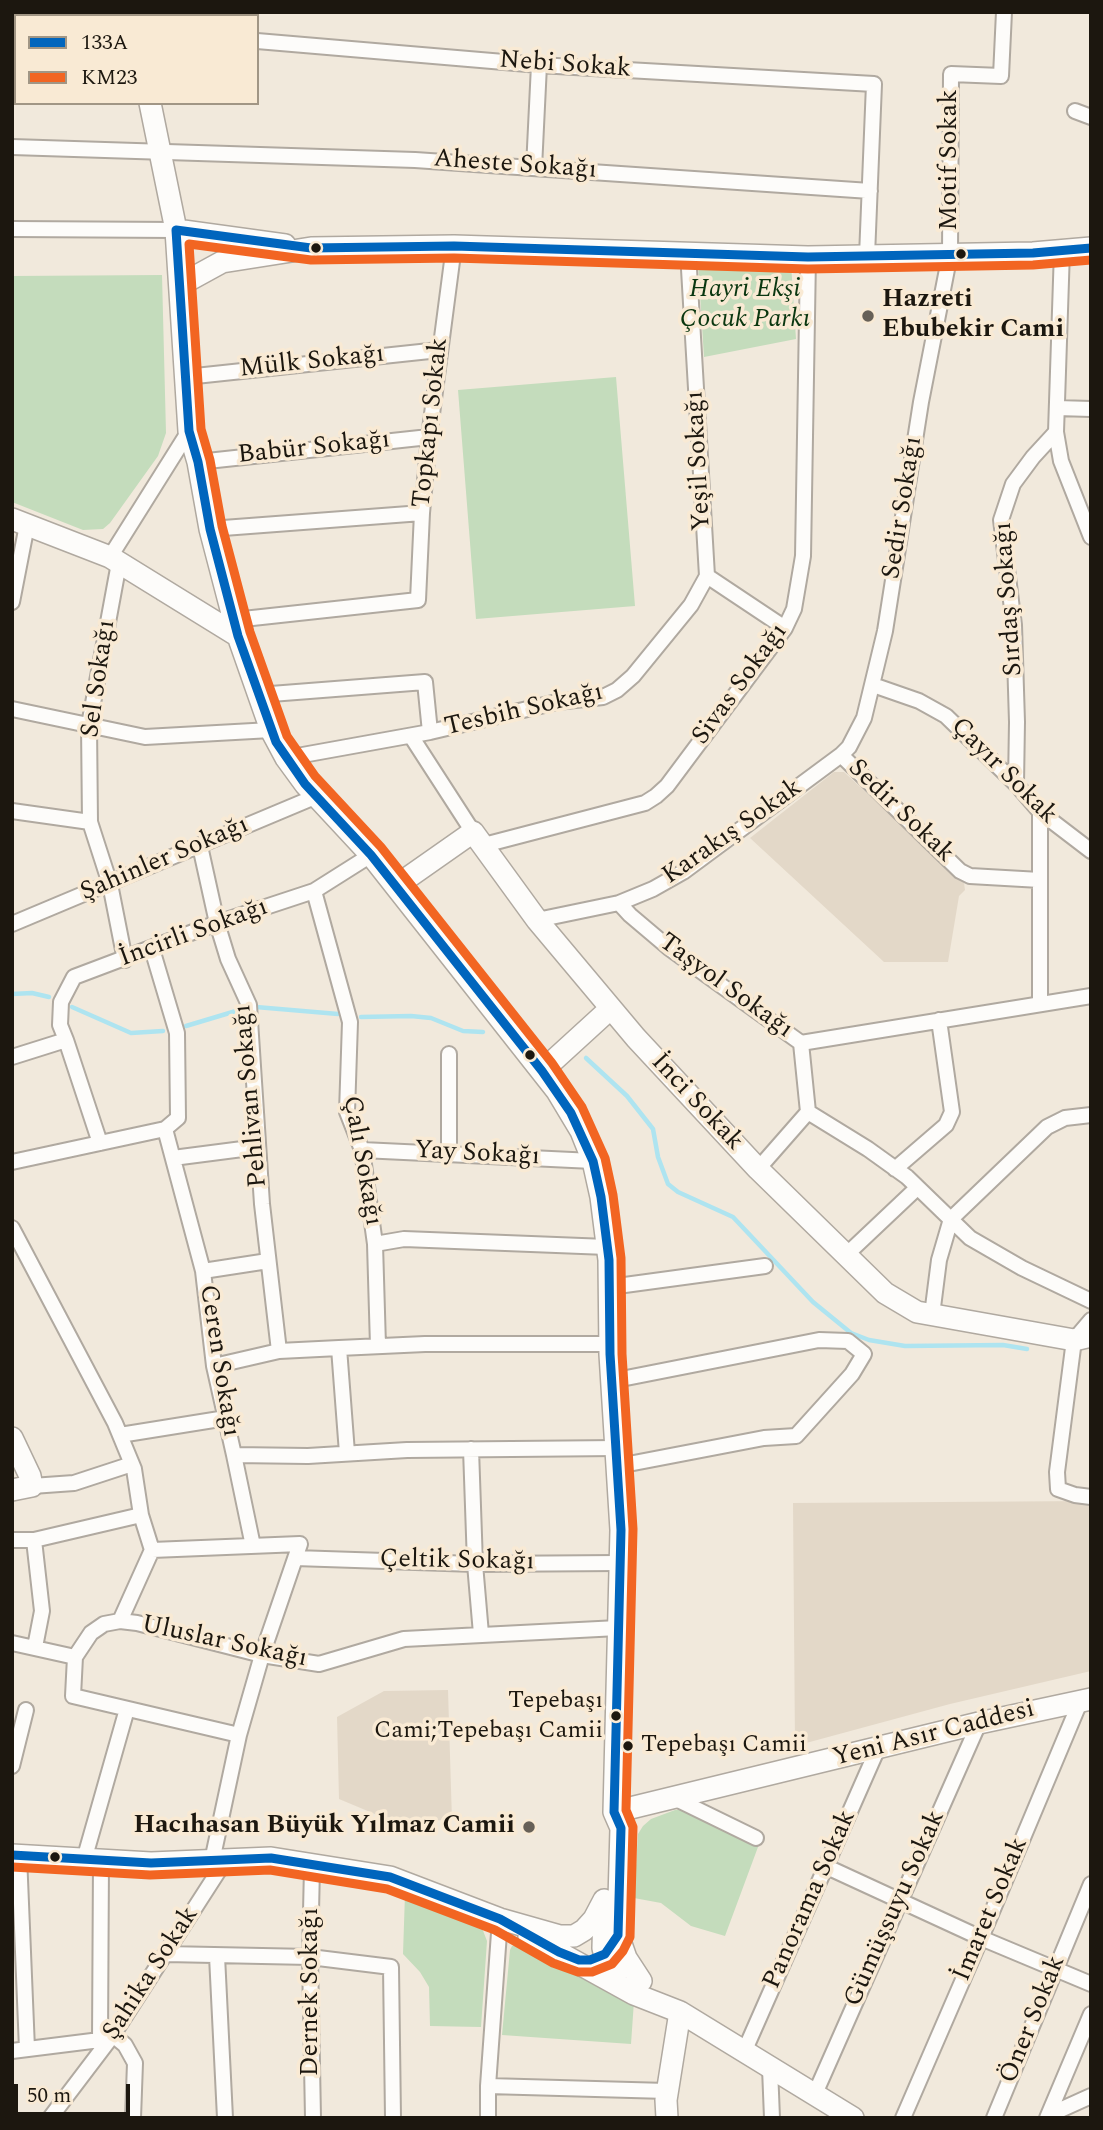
<!DOCTYPE html>
<meta charset="utf-8">
<style>
body{margin:0}
#map{position:relative;width:1103px;height:2130px;overflow:hidden;background:#f1e9dc;font-family:Spectral,serif}
canvas{display:block}
.frame{position:absolute;inset:0;border:14px solid #1c170f;pointer-events:none}
.legend{position:absolute;left:14px;top:14px;width:245px;height:91px;box-sizing:border-box;background:#f9ead4;border:2px solid #a19685;margin:0;padding:9px 12px;list-style:none;font-size:21px;color:#1c170f}
.legend li{display:flex;align-items:center;gap:14px;height:35px}
.legend b{width:35px;border:2px solid #a19685}
.scale{position:absolute;left:14px;top:2084px;width:116px;height:32px;box-sizing:border-box;border:4px solid #1c170f;border-top:0;padding-left:9px;font-size:21px;line-height:24px;white-space:nowrap;color:#1c170f;-webkit-text-stroke:5px #f9ead4;paint-order:stroke}
</style>
<div id="map">
<canvas width="1103" height="2130"></canvas>
<div class="frame"></div>
<ul class="legend">
<li><b style="height:9px;background:#0065bd"></b>133A</li>
<li><b style="height:9px;background:#f26522"></b>KM23</li>
</ul>
<div class="scale">50 m</div>
</div>
<script>
const g = document.querySelector('canvas').getContext('2d');
g.lineJoin = 'round';
function fill(path, color) { g.fillStyle = color; g.fill(path, 'evenodd'); }
const poly = rows => new Path2D(rows.map(r => 'M' + r).join(''));
function trace(path, color, width, dash) { g.strokeStyle = color; g.lineWidth = width; g.lineCap = dash ? 'butt' : 'round'; g.setLineDash(dash || []); g.stroke(path); }
function write(font, color, halo, rows, align = 'center') {
  g.font = font + ' Spectral,serif'; g.lineWidth = 7; g.setLineDash([]); g.textBaseline = 'middle'; g.strokeStyle = halo; g.fillStyle = color; for (const [text, x, y, turn = 0] of rows) {
    g.save(); g.translate(x, y); g.rotate((+turn || 0) * Math.PI / 180); g.textAlign = isNaN(turn) ? turn : align; if (halo) g.strokeText(text, 0, 0); g.fillText(text, 0, 0); g.restore();
  }
}
const education = poly([
 [834,772,844,772,964,883,965,890,959,896,948,962,884,962,750,838],
 [1091,1501,1091,1671,950,1704,795,1746,793,1503],
 [448,1690,452,1821,382,1817,339,1799,337,1717,384,1691]
]);
const green = poly([
 [698,262,791,264,796,339,704,357],
 [162,275,166,433,158,456,110,523,103,529,83,530,12,502,12,276],
 [616,377,635,606,476,619,458,390],
 [675,1810,691,1810,758,1847,725,1936,691,1926,661,1903,634,1898,638,1834,643,1826,651,1819],
 [405,1894,474,1919,482,1928,487,1941,481,2027,430,2026,429,1987,420,1972,403,1954],
 [517,1945,634,2001,631,2044,502,2035,510,1950,512,1946]
]);
const stream = poly([
 [12,994,32,993,49,997],
 [72,1007,131,1033,163,1031],
 [256,1007,338,1014],
 [361,1017,411,1016,431,1018,463,1031,483,1032],
 [186,1026,236,1011],
 [586,1058,627,1096,653,1129,658,1157,668,1184,678,1192,733,1217,813,1302,851,1333,869,1340,905,1346,1003,1345,1027,1349]
]);
const street = poly([
 [257,41,539,65,874,84,867,256],
 [12,63,16,63],
 [1075,111,1091,117],
 [12,147,415,160,870,191],
 [534,168,539,65],
 [12,229,176,230],
 [1062,250,1056,432,1061,461,1091,537],
 [688,252,707,576,785,628],
 [186,377,439,350],
 [1057,408,1091,409],
 [198,462,429,437],
 [210,529,422,513],
 [110,557,189,431],
 [119,563,89,725,90,822,110,884,125,960],
 [12,602,27,525],
 [234,620,418,600,422,513,429,437,454,246],
 [873,685,919,701,946,716,1016,784,1040,812,1091,851],
 [258,695,425,682,430,732],
 [12,709,145,737,271,730],
 [411,736,473,832],
 [841,755,960,871,970,876,1040,880],
 [286,758,430,732,557,702,603,697,617,690,633,676,691,605,707,576],
 [1016,784,1017,722,1014,625,1001,520,1013,484,1033,457,1056,432],
 [12,811,90,822],
 [1040,812,1040,1004],
 [484,845,645,803,656,796,667,786,785,628,794,609,803,556,808,257],
 [200,846,217,923,228,959,249,1005,262,1204,279,1351],
 [314,891,350,1022,347,1112,362,1150,375,1244,378,1346],
 [619,903,653,889,683,872,841,755,849,747,864,718,885,631,921,402,950,254,951,74,1001,76,1004,12],
 [537,920,619,903,630,915,669,948,801,1043,1091,996],
 [12,924,317,796],
 [152,949,177,1033,178,1118,165,1129],
 [66,1040,60,1025,61,1002,74,977,217,923,314,891,371,855],
 [12,1057,66,1040,100,1143],
 [808,1112,868,1149,907,1177,970,1238,1022,1268,1091,1301],
 [362,1150,593,1161],
 [449,1154,449,1054],
 [173,1158,258,1147],
 [12,1162,165,1129,203,1271,214,1366,234,1455,308,1456,407,1450,617,1448],
 [758,1169,808,1112,801,1043],
 [895,1169,946,1125,952,1112,939,1020],
 [12,1228,115,1423,134,1469,141,1515,34,1540,12,1540],
 [375,1244,404,1239,607,1247],
 [845,1256,917,1188],
 [203,1271,268,1261],
 [610,1287,765,1266],
 [932,1315,939,1260,951,1219,1047,1127,1065,1118,1091,1115],
 [1091,1320,1074,1340,1057,1472,1058,1489,1075,1495,1091,1497],
 [339,1348,425,1344,609,1344],
 [214,1366,279,1351,339,1348,347,1453],
 [611,1381,819,1340,848,1341,864,1354,852,1374,796,1436,764,1438,618,1466],
 [120,1435,226,1418],
 [471,1449,475,1564,481,1634],
 [234,1455,253,1546],
 [32,1486,74,1483,132,1464],
 [141,1515,152,1550,300,1544,262,1655,239,1735,212,1861],
 [34,1540,42,1611,35,1647],
 [295,1558,475,1564,619,1563],
 [120,1621,152,1550],
 [12,1643,75,1657,91,1633,104,1624,120,1621,137,1623,262,1655,319,1664,404,1639,618,1628],
 [75,1657,73,1696,239,1735],
 [12,1766,26,1710],
 [674,1798,756,1838],
 [19,1855,27,2049],
 [84,1860,127,1709],
 [312,1867,310,1957,313,2118],
 [827,1867,981,1938,1091,1984],
 [166,1954,310,1957,391,1967,393,2118],
 [217,1956,225,2118],
 [100,2040,101,1861],
 [12,2051,100,2040,113,2035,125,2045,135,2063,133,2118],
 [744,2052,878,1748],
 [770,2068,772,2118],
 [488,2086,667,2091],
 [814,2096,979,1723],
 [1049,2115,1091,2096],
 [50,2118,113,2035,225,1861],
 [488,2118,488,2086,500,1919],
 [903,2118,981,1938,1080,1702],
 [994,2118,1091,1884],
 [1047,2118,1091,2014]
]);
const secondary = poly([
 [134,12,134,16],
 [150,103,176,230,189,431,198,462,210,529,238,636,271,730,286,758,305,784,371,855,557,1091,581,1131,593,1161,601,1197,609,1260,610,1354,621,1530,614,1812,621,1828,618,1935,626,1958,641,1981],
 [176,230,285,245],
 [180,285,222,262,311,248,454,246,808,257,1033,253,1091,248],
 [12,519,110,557,238,636],
 [396,886,473,832,537,920,636,1038,758,1169,885,1293,917,1312,1074,1340,1091,1336],
 [542,1071,611,1008],
 [12,1438,30,1476,32,1486,12,1490],
 [614,1812,979,1723,1091,1699],
 [12,1855,151,1863,271,1858,390,1877,500,1919,560,1936,574,1936,584,1930,594,1919,604,1900],
 [604,1910,603,1948,606,1961,618,1985],
 [529,1936,634,1994,680,2012,853,2118],
 [667,2118,666,2100,680,2012]
]);
const bus1 = poly([
 [12,1855,151,1863,271,1858,390,1877,500,1919,559,1952,579,1960,590,1960,605,1954,618,1935,621,1828,614,1812,621,1530,610,1354,609,1260,601,1197,593,1161,571,1113,542,1071,371,855,305,784,276,742,238,636,210,529,198,462,189,431,176,230,311,248,454,246,808,257,1033,253,1091,248]
]);
const bus2 = poly([
 [12,1867,150,1875,270,1870,387,1889,495,1930,553,1963,578,1972,592,1972,612,1964,623,1951,630,1937,633,1827,626,1810,633,1529,622,1354,621,1258,613,1195,605,1158,582,1107,552,1063,381,847,315,776,287,736,250,632,222,526,210,460,201,429,189,244,311,260,454,258,808,269,1033,265,1091,260]
]);
const markers = [
 [316,248,6,"#1c170f"],
 [961,254,6,"#1c170f"],
 [868,316,7,"#676057"],
 [530,1055,6,"#1c170f"],
 [616,1716,6,"#1c170f"],
 [628,1746,6,"#1c170f"],
 [529,1827,7,"#676057"],
 [55,1857,6,"#1c170f"]
];
const busNames = [
 ["Tepebaşı",603,1702],
 ["Cami;Tepebaşı Camii",603,1732],
 ["Tepebaşı Camii",641,1746,"left"]
];
const streetNames = [
 ["Nebi Sokak",565,66,4],
 ["Motif Sokak",951,160,-90],
 ["Aheste Sokağı",515,166,4],
 ["Mülk Sokağı",312,363,-6],
 ["Topkapı Sokak",432,423,-84],
 ["Babür Sokağı",314,449,-6],
 ["Yeşil Sokağı",700,461,-93],
 ["Sedir Sokağı",904,508,-81],
 ["Sırdaş Sokağı",1010,599,-94],
 ["Sel Sokağı",100,679,-82],
 ["Sivas Sokağı",741,685,-54],
 ["Tesbih Sokağı",524,711,-13],
 ["Çayır Sokak",1003,772,45],
 ["Sedir Sokak",900,812,44],
 ["Karakış Sokak",733,833,-35],
 ["Şahinler Sokağı",165,860,-23],
 ["İncirli Sokağı",194,934,-20],
 ["Taşyol Sokağı",725,987,36],
 ["Pehlivan Sokağı",252,1096,-95],
 ["İnci Sokak",696,1103,47],
 ["Yay Sokağı",477,1155,3],
 ["Çalı Sokağı",361,1161,80],
 ["Ceren Sokağı",218,1361,81],
 ["Çeltik Sokağı",457,1562,1],
 ["Uluslar Sokağı",224,1643,12],
 ["Yeni Asır Caddesi",934,1735,-14],
 ["Panorama Sokak",811,1900,-66],
 ["Gümüşsuyu Sokak",896,1909,-66],
 ["İmaret Sokak",992,1910,-67],
 ["Şahika Sokak",152,1974,-57],
 ["Dernek Sokağı",312,1992,-90],
 ["Öner Sokak",1034,2020,-68]
];
const parkNames = [
 ["Hayri Ekşi",745,291],
 ["Çocuk Parkı",745,321]
];
const poiNames = [
 ["Hazreti",882,301],
 ["Ebubekir Cami",882,331],
 ["Hacıhasan Büyük Yılmaz Camii",515,1827,"right"]
];
fill(education, '#e3d8c8');
fill(green, '#c4dcbc');
trace(stream, '#aee4f0', 4.5);
trace(street, '#b0a9a0', 18);
trace(secondary, '#b0a9a0', 24);
trace(street, '#fdfcfa', 14);
trace(secondary, '#fdfcfa', 21);
trace(bus1, '#0065bd', 9);
trace(bus2, '#f26522', 9);
for (const [x, y, r, color] of markers) { const dot = new Path2D(); dot.arc(x, y, r, 0, 2 * Math.PI); g.fillStyle = color; g.fill(dot); trace(dot, '#f9ead4', 2.5); }
write('24px', '#1c170f', '#f9ead4', busNames, 'right');
write('26px', '#1c170f', '#f9ead4', streetNames);
write('italic 26px', '#0a3710', '#f9ead4', parkNames);
write('bold 26px', '#1c170f', '#f9ead4', poiNames, 'left');
</script>
